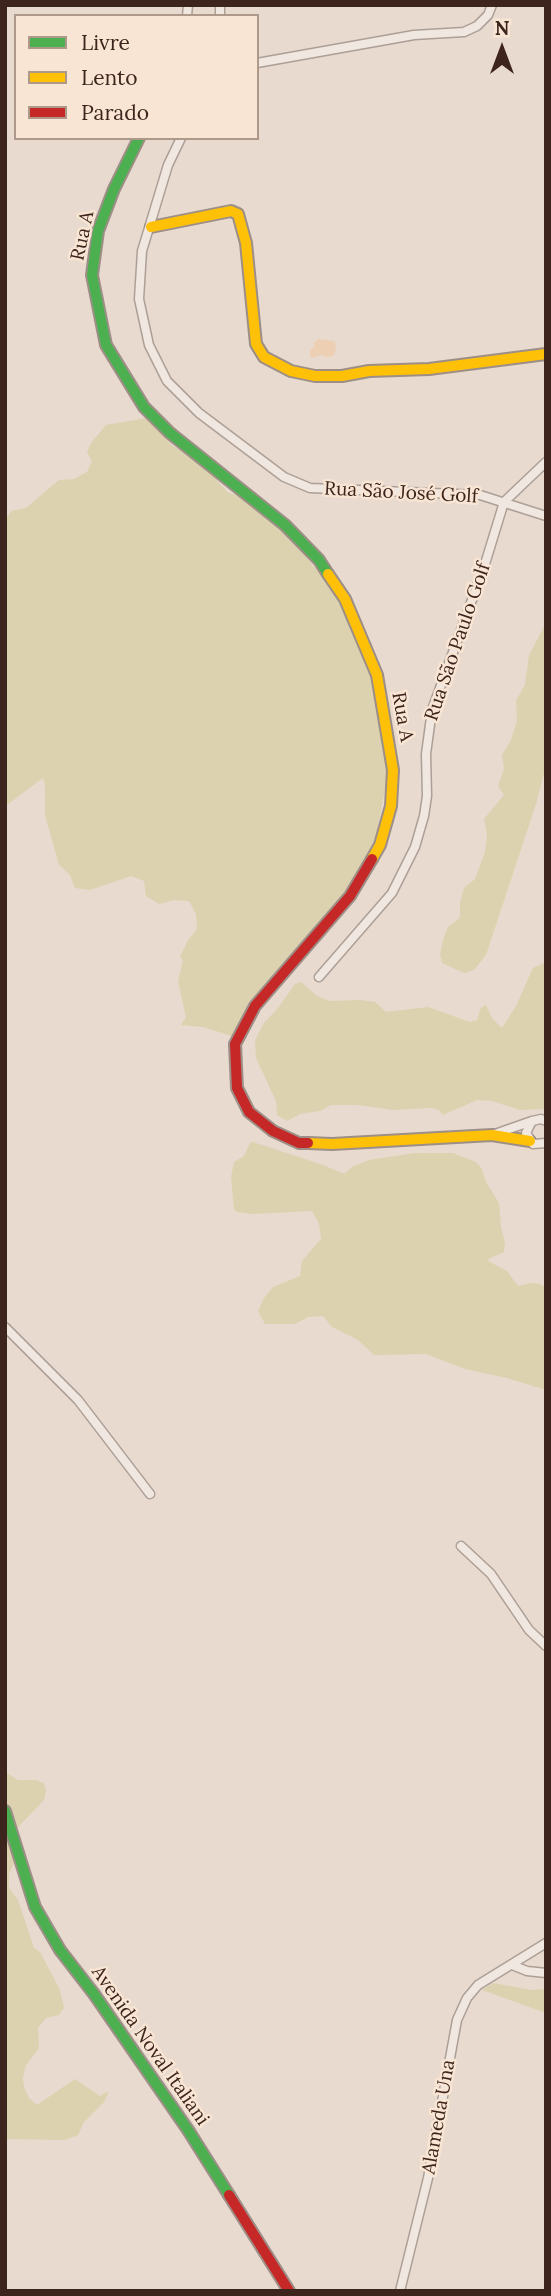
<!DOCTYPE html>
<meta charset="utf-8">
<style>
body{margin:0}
#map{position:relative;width:551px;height:2296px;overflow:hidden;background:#e8dace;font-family:Lora,serif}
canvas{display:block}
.frame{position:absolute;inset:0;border:7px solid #3d251d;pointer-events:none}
.legend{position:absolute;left:14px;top:14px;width:245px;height:126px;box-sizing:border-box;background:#f9e5d3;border:2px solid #ae988a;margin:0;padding:9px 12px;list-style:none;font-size:21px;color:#3d251d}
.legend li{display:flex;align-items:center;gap:14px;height:35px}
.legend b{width:35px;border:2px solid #ae988a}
.north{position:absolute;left:467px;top:14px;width:70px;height:70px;-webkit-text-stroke:5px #f9e5d3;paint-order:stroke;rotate:0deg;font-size:19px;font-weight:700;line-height:28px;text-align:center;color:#3d251d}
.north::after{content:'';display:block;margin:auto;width:24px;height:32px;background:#3d251d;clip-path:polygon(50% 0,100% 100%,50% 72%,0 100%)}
</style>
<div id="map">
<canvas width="551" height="2296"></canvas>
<div class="frame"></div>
<ul class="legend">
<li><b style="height:9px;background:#4caf50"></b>Livre</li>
<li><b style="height:9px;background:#ffc107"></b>Lento</li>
<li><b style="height:9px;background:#c62828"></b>Parado</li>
</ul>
<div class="north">N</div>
</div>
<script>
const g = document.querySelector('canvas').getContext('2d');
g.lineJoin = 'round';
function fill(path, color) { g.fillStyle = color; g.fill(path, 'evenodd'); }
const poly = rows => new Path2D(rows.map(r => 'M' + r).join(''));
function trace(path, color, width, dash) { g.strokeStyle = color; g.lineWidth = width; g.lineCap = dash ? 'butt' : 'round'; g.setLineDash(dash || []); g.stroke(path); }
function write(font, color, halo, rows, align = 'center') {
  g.font = font + ' Lora,serif'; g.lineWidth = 5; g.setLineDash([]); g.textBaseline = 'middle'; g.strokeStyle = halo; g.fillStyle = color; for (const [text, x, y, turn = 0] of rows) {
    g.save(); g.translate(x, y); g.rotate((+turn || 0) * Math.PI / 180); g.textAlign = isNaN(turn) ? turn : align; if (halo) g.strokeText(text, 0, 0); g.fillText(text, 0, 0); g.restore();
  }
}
const green = poly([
 [146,418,173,446,210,468,218,482,229,493,247,497,296,542,313,566,346,595,362,621,374,664,388,774,373,852,365,870,267,988,238,1038,203,1027,181,1025,186,1017,178,981,183,961,180,957,188,940,197,929,196,914,189,901,174,900,159,904,146,896,144,881,131,876,90,890,75,888,70,875,59,865,45,815,45,785,43,778,8,804,5,800,5,520,11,511,26,508,59,480,74,479,87,472,92,461,87,452,91,443,106,425],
 [546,623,546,765,537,801,486,955,474,970,464,973,442,963,440,955,443,940,448,927,460,918,460,903,464,888,475,879,485,852,487,835,484,819,504,795,498,786,504,769,502,755,511,740,517,721,516,700,525,685,529,655],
 [546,962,546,1109,520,1110,492,1101,477,1100,443,1115,439,1110,432,1108,392,1110,359,1105,331,1105,320,1111,300,1114,287,1121,277,1115,276,1101,256,1058,255,1040,264,1023,278,1008,295,984,301,982,317,996,330,1001,360,1000,375,1002,386,1012,428,1007,470,1022,477,1020,481,1008,486,1005,492,1018,502,1028,516,1006,533,968],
 [253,1142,323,1165,344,1174,352,1167,369,1160,415,1153,453,1153,476,1162,482,1169,486,1182,499,1203,501,1227,505,1243,504,1252,490,1258,488,1261,507,1271,518,1286,530,1283,540,1284,546,1288,546,1390,507,1378,465,1369,426,1354,374,1355,358,1340,332,1327,323,1316,308,1317,295,1324,265,1324,258,1311,264,1298,273,1287,300,1276,302,1261,321,1239,319,1224,312,1211,252,1214,237,1212,234,1209,231,1177,234,1162,244,1156,250,1143],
 [5,1772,18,1780,36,1780,44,1783,46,1791,44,1800,18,1827,14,1848,15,1861,9,1874,9,1888,18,1900,34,1948,40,1952,60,1990,64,2008,59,2015,46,2018,38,2028,39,2048,26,2065,23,2078,24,2087,29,2098,37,2105,75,2079,100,2096,109,2091,104,2102,84,2122,78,2135,65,2140,5,2139],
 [493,1983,532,1990,546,1989,546,2013,482,1990]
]);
const sand = poly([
 [319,339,335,341,336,350,333,356,327,357,321,355,312,358,310,356,310,350,315,346,313,343]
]);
const street = poly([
 [187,16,188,5],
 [220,16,220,5],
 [257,63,414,35,464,32,477,26,488,15,492,5],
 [181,138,168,165,142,251,139,299,149,345,167,381,199,413,284,477,310,488,480,495,546,516],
 [319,977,392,893,415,847,424,816,427,796,426,754,432,710,485,564,504,502,546,462],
 [546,1121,541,1119,532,1121,526,1133,533,1144,546,1143],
 [492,1135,532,1121],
 [5,1327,78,1400,150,1494],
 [461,1546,491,1574,529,1630,546,1646],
 [512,1965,527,1971,546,1973],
 [400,2291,428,2178,457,2020,467,1998,478,1985,546,1943]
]);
const fast = poly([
 [139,138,114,189,98,231,92,275,106,345,144,407,170,433,285,525,319,560,328,574],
 [5,1811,35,1907,60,1950,94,1994,188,2130,229,2195]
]);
const slow = poly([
 [151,227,231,211,238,214,246,243,256,344,264,357,291,371,315,376,342,376,369,371,429,369,546,354],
 [328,574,345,599,377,675,393,770,391,806,380,845,372,859],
 [308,1143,332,1144,492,1135,530,1141]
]);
const jam = poly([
 [308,1143,299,1143,273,1131,249,1112,237,1088,235,1044,255,1006,350,896,372,859],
 [229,2195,289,2291]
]);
const streetNames = [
 ["Rua A",83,236,-78],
 ["Rua São José Golf",401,493,3],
 ["Rua São Paulo Golf",458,642,-71],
 ["Rua A",402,717,80],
 ["Avenida Noval Italiani",150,2046,55],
 ["Alameda Una",439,2117,-80]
];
fill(green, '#dcd2af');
fill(sand, '#edd0b4');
trace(street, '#ad9f96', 11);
trace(fast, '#9d8f87', 14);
trace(slow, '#9d8f87', 14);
trace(jam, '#9d8f87', 14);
trace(street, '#efe7e0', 8);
trace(fast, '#4caf50', 10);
trace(slow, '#ffc107', 10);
trace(jam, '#c62828', 10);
write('19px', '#3d251d', '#f9e5d3', streetNames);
</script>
